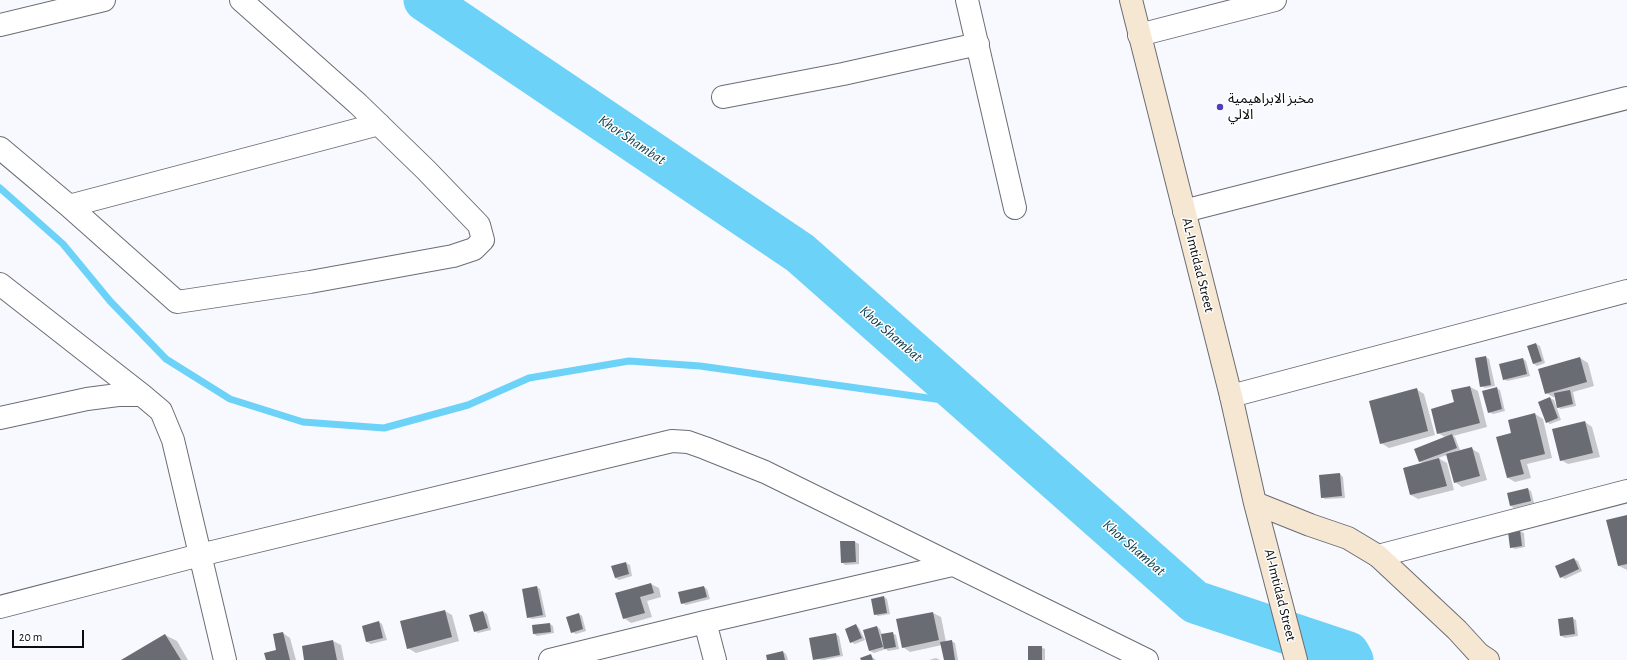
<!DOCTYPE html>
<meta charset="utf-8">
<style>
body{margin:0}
#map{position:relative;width:1627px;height:660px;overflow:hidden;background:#f7f9fe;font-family:"Alegreya Sans",sans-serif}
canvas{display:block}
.scale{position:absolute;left:12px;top:630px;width:72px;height:18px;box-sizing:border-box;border:2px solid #0b0c0e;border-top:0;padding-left:5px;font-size:12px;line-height:14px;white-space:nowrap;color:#0b0c0e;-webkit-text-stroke:3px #fff;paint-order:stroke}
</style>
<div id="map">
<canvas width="1627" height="660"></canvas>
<div class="scale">20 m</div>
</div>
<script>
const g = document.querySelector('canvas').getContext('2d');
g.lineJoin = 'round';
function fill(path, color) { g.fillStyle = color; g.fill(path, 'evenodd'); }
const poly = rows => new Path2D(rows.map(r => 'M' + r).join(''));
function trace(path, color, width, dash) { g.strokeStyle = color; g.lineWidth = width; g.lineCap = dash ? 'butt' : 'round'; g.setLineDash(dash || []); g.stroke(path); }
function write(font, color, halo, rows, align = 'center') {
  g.font = font + ' "Alegreya Sans","Noto Sans Arabic",sans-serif'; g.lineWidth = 3; g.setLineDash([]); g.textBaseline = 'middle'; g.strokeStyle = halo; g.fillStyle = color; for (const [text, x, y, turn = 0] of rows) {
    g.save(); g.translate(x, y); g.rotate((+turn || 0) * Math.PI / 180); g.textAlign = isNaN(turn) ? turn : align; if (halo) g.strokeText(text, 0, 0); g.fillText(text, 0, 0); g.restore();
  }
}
const shadow = poly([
 [1536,344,1540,346,1545,363,1537,366,1534,364],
 [1486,357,1489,359,1495,386,1485,388,1481,386],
 [1580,358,1588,363,1594,386,1573,392,1576,406,1561,409,1557,407,1556,397,1553,397,1546,393],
 [1523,359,1526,361,1530,376,1507,381,1504,379],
 [1470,387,1478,391,1487,427,1453,436,1455,437,1460,450,1456,451,1456,453,1472,449,1479,453,1487,480,1462,487,1455,482,1447,455,1438,458,1447,463,1454,490,1418,499,1411,495,1423,463,1420,462,1416,449,1445,437,1438,433,1455,403],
 [1496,388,1500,390,1505,411,1493,414,1489,412],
 [1416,389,1424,394,1435,435,1389,448,1381,443],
 [1550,398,1554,400,1561,420,1550,424,1547,422],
 [1535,414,1543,419,1552,458,1527,464,1531,478,1515,482,1508,478,1512,433],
 [1585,422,1592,427,1600,457,1568,464,1561,460],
 [1340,474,1343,477,1345,498,1325,499,1322,497],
 [1528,489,1531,491,1534,503,1514,508,1511,506],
 [1627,516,1627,570,1619,566],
 [1520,531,1524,533,1525,547,1515,549,1511,547],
 [841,542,855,542,859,544,859,564,845,565,842,562],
 [1574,559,1578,561,1582,571,1565,579,1561,577],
 [626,563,630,565,632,576,619,580,615,578],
 [651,584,659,588,661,597,647,601,652,617,631,623,624,618,617,593],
 [537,587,540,589,546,617,532,619,528,617],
 [704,587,707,589,710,599,686,605,682,603],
 [884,597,887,599,890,614,878,616,875,614],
 [445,611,452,615,459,641,416,653,408,648],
 [483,612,487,614,491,630,478,633,475,631],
 [933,613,941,617,946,642,951,641,955,643,958,660,945,660,942,645,910,652,903,647],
 [579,614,582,616,586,631,576,634,572,632],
 [1572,618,1576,620,1578,636,1565,638,1561,636],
 [379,622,382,624,387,640,371,644,367,642,363,627],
 [550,624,553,626,554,633,537,636,534,634],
 [856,625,859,628,865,640,855,644,851,642],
 [877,627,880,629,882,635,892,633,896,635,899,649,888,651,886,649,874,653,870,651],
 [283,633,290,638,296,660,267,660,277,651],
 [836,634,839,636,843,656,824,660,814,659],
 [165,635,177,641,188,660,123,660],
 [333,641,341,645,344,660,305,660,303,646],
 [1041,647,1045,649,1045,660,1029,660],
 [783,652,786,654,788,660,769,660],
 [871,656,876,660,862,660],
 [936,658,940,660,929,660]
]);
const stream = poly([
 [0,188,63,244,110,301,166,359,230,399,303,422,384,428,468,405,529,378,629,361,700,366,971,404]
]);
const river = poly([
 [425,0,800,253,1195,602,1348,653,1352,660]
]);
const building = poly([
 [1536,343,1542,361,1533,364,1527,346],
 [1486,356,1491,385,1480,387,1475,358],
 [1580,357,1587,382,1545,394,1538,369],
 [1523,358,1527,374,1503,380,1499,364],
 [1470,386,1480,423,1437,434,1431,409,1454,402,1451,390],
 [1497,387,1502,409,1488,413,1482,391],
 [1417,388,1428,431,1380,444,1369,401],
 [1570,390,1573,404,1557,408,1554,393],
 [1550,397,1558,418,1546,423,1538,402],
 [1535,413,1545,454,1520,460,1524,474,1507,478,1496,437,1511,433,1508,420],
 [1585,421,1593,453,1560,461,1552,429],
 [1452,434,1457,448,1419,462,1414,449],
 [1472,447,1480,476,1454,483,1446,454],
 [1439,458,1447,486,1410,495,1403,468],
 [1340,473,1342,496,1321,498,1319,475],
 [1528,488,1531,501,1510,506,1507,493],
 [1627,515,1627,564,1618,566,1606,520],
 [1520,530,1522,546,1510,548,1508,532],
 [840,541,855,541,856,562,841,563],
 [1574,558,1579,569,1560,578,1555,566],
 [626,562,629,574,615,578,611,566],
 [651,583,654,593,640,597,645,613,623,619,615,593],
 [537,586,543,615,527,618,522,589],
 [704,586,707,597,681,604,678,592],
 [884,596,887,613,874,615,871,599],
 [445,610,452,637,407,649,400,621],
 [483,611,488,628,474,632,469,615],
 [933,612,939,640,902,648,896,619],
 [579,613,583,629,571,633,566,617],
 [1573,617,1575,634,1560,636,1558,619],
 [379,621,383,638,366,642,362,626],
 [550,623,551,632,533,634,532,625],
 [856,624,862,638,850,643,845,629],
 [877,626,883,647,869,651,863,630],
 [283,632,290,660,266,660,264,653,276,650,273,634],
 [893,632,896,647,884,649,881,634],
 [836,633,840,655,813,660,809,638],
 [165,634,181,660,121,660],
 [333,640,337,660,304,660,302,646],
 [952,640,955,660,944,660,940,642],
 [1028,646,1042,646,1042,660,1028,660],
 [783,651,785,660,767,660,766,655],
 [871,654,873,660,861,660,860,658]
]);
const street = poly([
 [967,0,1015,208],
 [0,25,104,0],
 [1139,35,1275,0],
 [723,97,843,74,978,44],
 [0,148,69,206,379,124],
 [69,206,177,302,310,282,453,256,474,249,483,240,479,225,426,170,358,104,241,0],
 [1184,211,1627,98],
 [0,284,142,395],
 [1231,396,1627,291],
 [0,418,87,399,118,395,142,395,161,411,173,440,225,660],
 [1378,556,1627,491],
 [0,607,200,555,672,441,688,442,705,448,765,472,1147,660],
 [705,622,715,660],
 [550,660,705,622,952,565]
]);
const secondary = poly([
 [1131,0,1231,396,1255,503,1296,660],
 [1255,503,1310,525,1348,538,1378,556,1457,630,1479,654,1488,660]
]);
const markers = [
 [1220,107,4,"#4e3fb6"]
];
const poiNames = [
 ["مخبز الابراهيمية",1228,99],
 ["الالي",1228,115]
];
const streetNames = [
 ["AL-Imtidad Street",1198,265,76],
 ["Al-Imtidad Street",1280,595,76]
];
const waterNames = [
 ["Khor Shambat",632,140,34],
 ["Khor Shambat",891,334,41],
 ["Khor Shambat",1134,548,41]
];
fill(shadow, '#0003');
trace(stream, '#6cd2f7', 7);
trace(river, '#6cd2f7', 43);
fill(building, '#6a6c73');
trace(street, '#6b6d74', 24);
trace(secondary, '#6b6d74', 24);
trace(street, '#fff', 22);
trace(secondary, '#f5e7d2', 22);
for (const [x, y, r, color] of markers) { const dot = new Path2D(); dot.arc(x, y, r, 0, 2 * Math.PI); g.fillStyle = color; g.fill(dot); trace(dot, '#fff', 1.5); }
write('14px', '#0b0c0e', '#fff', poiNames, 'left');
write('14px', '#0b0c0e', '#fff', streetNames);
write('italic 15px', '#093949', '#fff', waterNames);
</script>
